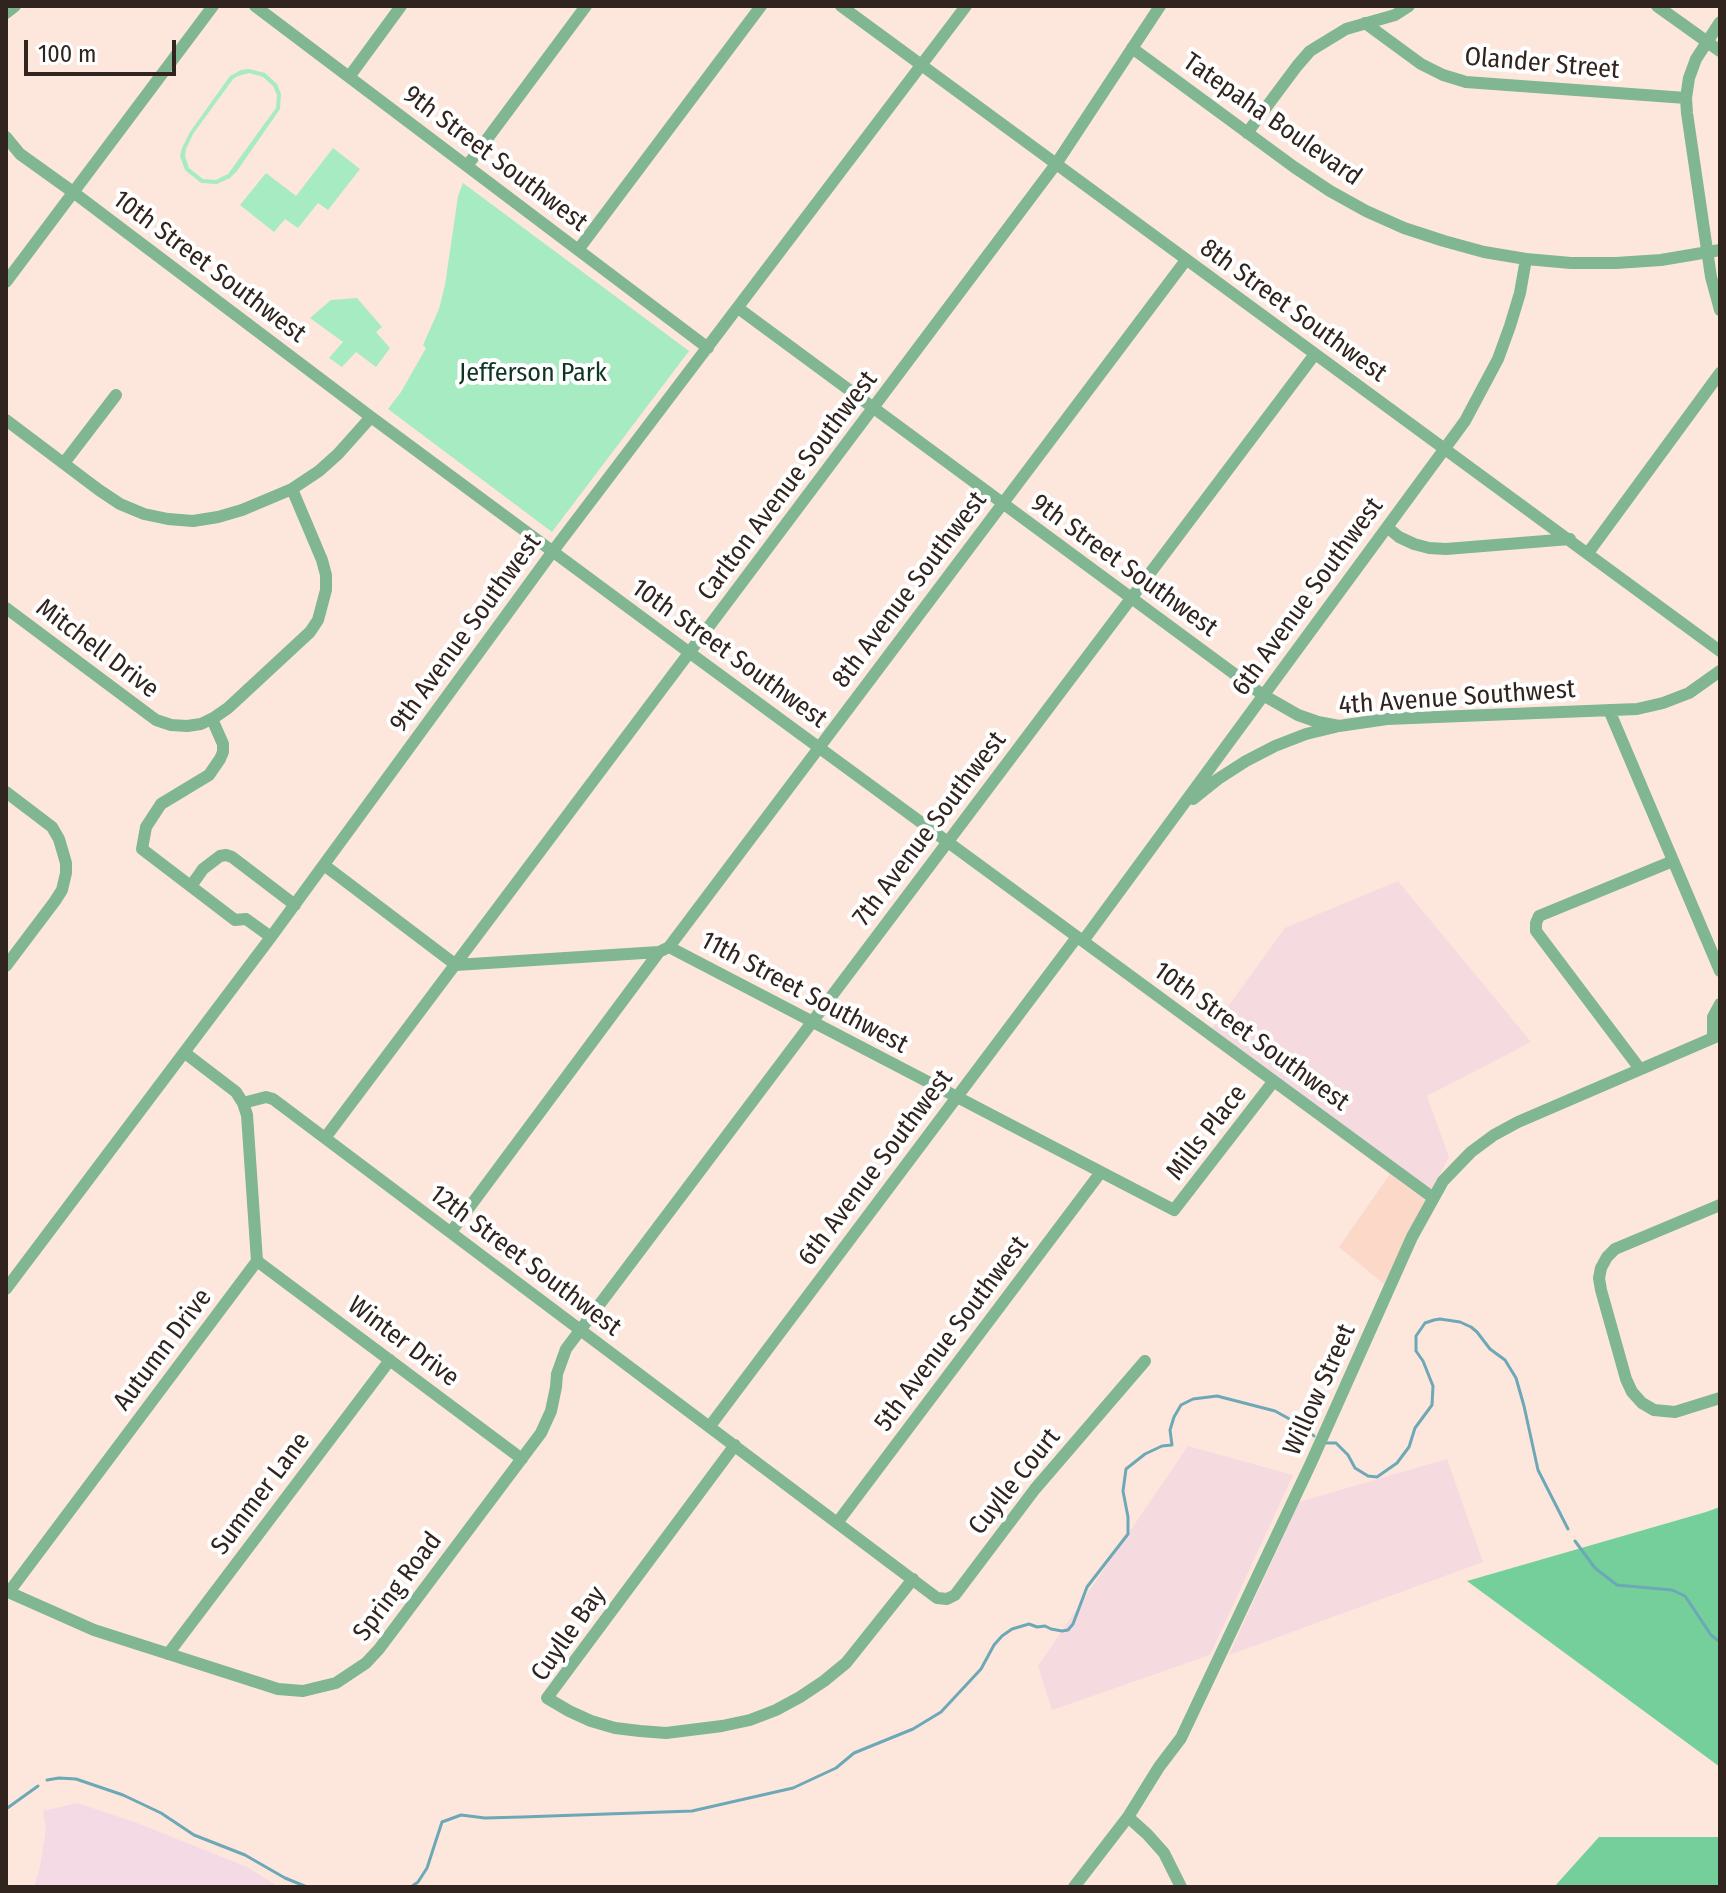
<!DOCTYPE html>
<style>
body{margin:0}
#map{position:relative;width:1726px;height:1893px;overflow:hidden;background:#fde7dd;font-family:"Fira Sans Condensed",sans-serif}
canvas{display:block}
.frame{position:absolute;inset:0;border:8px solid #31241e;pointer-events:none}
.scale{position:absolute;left:24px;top:40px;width:152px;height:36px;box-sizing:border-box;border:4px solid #31241e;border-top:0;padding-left:10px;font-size:24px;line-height:28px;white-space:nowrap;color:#31241e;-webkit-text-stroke:6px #fff;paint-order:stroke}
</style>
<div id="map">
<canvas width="1726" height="1893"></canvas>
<div class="frame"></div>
<div class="scale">100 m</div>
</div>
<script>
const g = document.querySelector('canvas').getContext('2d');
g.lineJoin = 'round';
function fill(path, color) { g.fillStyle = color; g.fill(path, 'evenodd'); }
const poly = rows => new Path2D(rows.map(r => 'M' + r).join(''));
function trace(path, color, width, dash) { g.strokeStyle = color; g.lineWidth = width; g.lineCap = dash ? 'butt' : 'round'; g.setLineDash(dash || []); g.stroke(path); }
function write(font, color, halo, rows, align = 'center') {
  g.font = font + ' "Fira Sans Condensed",sans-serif'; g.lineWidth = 8; g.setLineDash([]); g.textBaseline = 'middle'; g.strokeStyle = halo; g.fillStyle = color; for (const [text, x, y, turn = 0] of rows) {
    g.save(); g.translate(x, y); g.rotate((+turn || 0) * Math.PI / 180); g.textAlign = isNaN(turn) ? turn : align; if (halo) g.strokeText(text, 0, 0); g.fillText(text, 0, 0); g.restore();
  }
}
const built = poly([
 [1390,1174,1426,1201,1384,1284,1339,1247]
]);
const industrial = poly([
 [1398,881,1531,1042,1427,1096,1449,1157,1426,1201,1205,1038,1285,928],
 [1188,1446,1293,1475,1210,1655,1052,1710,1038,1666],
 [1447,1459,1483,1562,1229,1655,1299,1502]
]);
const education = poly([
 [77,1803,137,1823,247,1867,279,1887,34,1887,40,1867,46,1829,43,1811]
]);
const green = poly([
 [249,69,265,73,277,84,281,94,280,109,237,171,230,178,217,184,201,183,185,170,180,156,182,148,190,132,230,76,241,70],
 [249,73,263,77,273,86,277,95,276,108,228,174,216,180,203,179,189,168,185,156,186,149,193,134,233,79,238,76],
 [333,148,360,169,328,210,318,203,298,228,285,219,274,232,240,205,266,173,296,196],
 [463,183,689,351,552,532,388,409,401,392,426,348,423,345,439,309,445,285,458,196],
 [357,298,382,327,376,332,390,348,376,367,356,352,342,367,329,358,343,342,310,318,331,300]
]);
const forest = poly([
 [1720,1507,1720,1767,1467,1581,1706,1512],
 [1599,1837,1720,1837,1720,1887,1554,1887]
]);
const stream = poly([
 [1326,1443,1336,1443,1348,1455,1355,1468,1368,1476,1377,1477,1397,1463,1409,1447,1415,1428,1432,1405,1433,1386,1423,1361,1416,1351,1416,1336,1425,1323,1434,1320,1440,1319,1460,1322,1471,1327,1477,1332,1490,1349,1505,1360,1516,1378,1524,1406,1538,1470,1568,1529],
 [1575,1541,1595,1568,1617,1585,1672,1590,1685,1596,1711,1635,1720,1642],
 [47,1780,59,1778,76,1779,123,1795,161,1813,194,1835,245,1855,285,1878,307,1887],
 [6,1809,38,1786],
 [411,1887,418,1882,427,1868,442,1822,461,1815,485,1818,522,1817,692,1811,793,1788,836,1768,854,1753,913,1729,941,1712,981,1669,994,1645,1002,1636,1012,1629,1029,1624,1037,1627,1045,1626,1051,1629,1062,1631,1068,1630,1073,1624,1087,1587,1128,1534,1128,1517,1123,1491,1126,1469,1145,1454,1162,1446,1172,1445,1170,1430,1174,1417,1181,1405,1193,1399,1217,1396,1275,1411,1304,1427,1314,1436]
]);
const minor = poly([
 [255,6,708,348],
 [841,6,1720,651],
 [1657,6,1720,51],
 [6,13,15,6],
 [1720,22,1696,59,1689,78,1686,98,1687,113,1711,277,1720,310],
 [1365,23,1421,64,1443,75,1466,82,1686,98],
 [1132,48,1294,167,1330,191,1366,211,1404,228,1444,241,1484,252,1526,259,1571,263,1616,263,1661,260,1720,250],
 [349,77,401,6],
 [1247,133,1297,66,1310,51,1346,29,1395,15,1409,6],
 [6,137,20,154,73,192,371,417,690,653,1432,1197],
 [467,166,586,6],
 [578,250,761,6],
 [6,282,213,6],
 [738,308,1263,695,1298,715,1318,722,1339,726],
 [6,420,99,490,120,504,144,514,168,519,193,521,218,517,242,510,292,489,319,471,338,454,371,417],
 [64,463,116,395],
 [1387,527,1399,537,1414,544,1429,548,1446,549,1570,539],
 [1588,553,1720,373],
 [6,608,156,720,171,725,187,726,201,724,215,717,228,708,310,632,318,620,326,590,326,575,322,560,292,489],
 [1609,710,1720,971],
 [212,719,223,744,223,752,220,759,209,775,161,804,146,827,142,849,235,920,246,919,271,937],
 [6,792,52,827,59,839,66,863,66,873,62,890,55,901,6,966],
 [1193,799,1218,779,1246,761,1275,746,1306,734,1339,726,1387,719,1637,709,1663,703,1689,693,1720,671],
 [324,865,456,965,659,952],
 [191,886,203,869,220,856,226,855,232,857,295,905],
 [1083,941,1465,421,1498,359,1510,326,1520,293,1526,259],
 [669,947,1174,1210,1273,1082],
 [1713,1038,1713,1017,1720,1004],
 [1640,1069,1536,931,1536,923,1539,916,1673,861],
 [243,1103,266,1097,273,1099,937,1598,947,1599,955,1595,1035,1489,1145,1361],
 [325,1138,1056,164,1160,6],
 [1720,1205,1615,1249,1607,1257,1601,1268,1599,1278,1601,1290,1626,1379,1632,1392,1642,1403,1654,1410,1675,1412,1720,1398],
 [451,1232,659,952,669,947,1186,260],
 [257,1261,522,1459],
 [6,1289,271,937,553,551,966,6],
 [710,1426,1077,937],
 [735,1445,547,1698,569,1711,591,1721,615,1728,640,1731,666,1733,722,1726,750,1720,776,1710,800,1697,824,1681,846,1663,913,1579],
 [837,1523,1101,1172],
 [6,1591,94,1630,278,1689,303,1691,336,1683,366,1663,379,1649,541,1433,551,1411,556,1387,557,1374,566,1349,1315,354],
 [9,1592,257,1261,247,1115,243,1103,236,1092,185,1053],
 [168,1654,390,1360],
 [1128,1817,1147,1834,1164,1853,1181,1887],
 [1074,1887,1128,1817,1159,1767,1181,1738,1311,1463,1412,1237,1443,1181,1471,1152,1494,1135,1518,1122,1720,1035]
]);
const streetNames = [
 ["Olander Street",1542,64,5],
 ["Tatepaha Boulevard",1272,120,35],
 ["9th Street Southwest",495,159,37],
 ["10th Street Southwest",209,267,37],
 ["8th Street Southwest",1293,311,36],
 ["Carlton Avenue Southwest",788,486,-53],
 ["9th Street Southwest",1124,566,36],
 ["8th Avenue Southwest",910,590,-53],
 ["6th Avenue Southwest",1308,597,-54],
 ["9th Avenue Southwest",466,633,-54],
 ["Mitchell Drive",97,649,37],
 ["10th Street Southwest",729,654,36],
 ["4th Avenue Southwest",1457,698,-4],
 ["7th Avenue Southwest",930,829,-53],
 ["11th Street Southwest",804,993,28],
 ["10th Street Southwest",1251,1037,36],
 ["Mills Place",1207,1133,-52],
 ["6th Avenue Southwest",876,1168,-53],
 ["12th Street Southwest",525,1261,37],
 ["5th Avenue Southwest",952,1334,-53],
 ["Winter Drive",403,1342,37],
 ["Autumn Drive",163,1350,-53],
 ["Willow Street",1320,1390,-66],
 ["Cuylle Court",1015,1482,-51],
 ["Summer Lane",261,1494,-53],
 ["Spring Road",398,1587,-53],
 ["Cuylle Bay",569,1634,-55]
];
const parkNames = [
 ["Jefferson Park",533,374]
];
fill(built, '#fcd8c9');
fill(industrial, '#f5dadf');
fill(education, '#f3dae5');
fill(green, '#a6ebc1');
fill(forest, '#75cf9b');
trace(stream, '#6da8b7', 3);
trace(minor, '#80b691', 12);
write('26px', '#31241e', '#fff', streetNames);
write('26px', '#0f3622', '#fff', parkNames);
</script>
